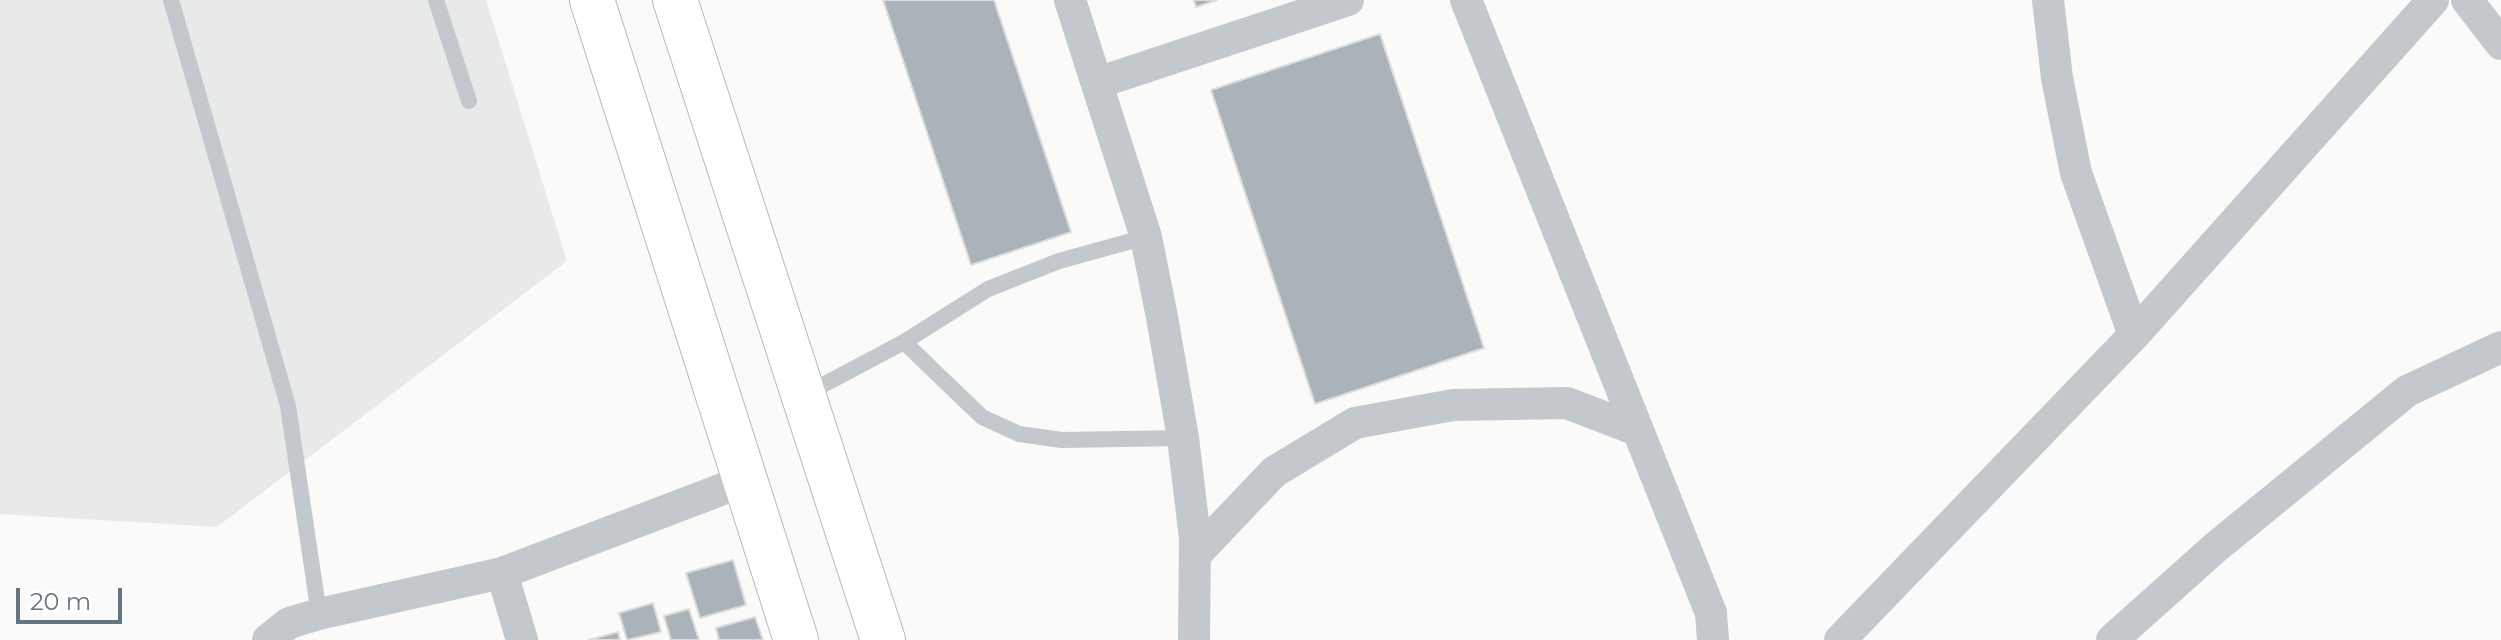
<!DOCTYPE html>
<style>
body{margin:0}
#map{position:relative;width:2501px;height:640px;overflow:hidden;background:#fafaf8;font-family:Montserrat,sans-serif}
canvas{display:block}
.scale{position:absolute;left:16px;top:588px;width:106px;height:36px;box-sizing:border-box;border:4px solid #657683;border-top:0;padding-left:10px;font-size:24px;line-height:28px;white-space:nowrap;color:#657683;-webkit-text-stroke:6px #fff;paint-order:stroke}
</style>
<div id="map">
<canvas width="2501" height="640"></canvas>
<div class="scale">20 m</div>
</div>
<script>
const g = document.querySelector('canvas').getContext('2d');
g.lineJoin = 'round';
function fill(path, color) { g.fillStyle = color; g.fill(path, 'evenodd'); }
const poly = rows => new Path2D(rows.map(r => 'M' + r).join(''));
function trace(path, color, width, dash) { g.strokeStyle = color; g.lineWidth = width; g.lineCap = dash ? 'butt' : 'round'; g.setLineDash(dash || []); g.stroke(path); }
const built = poly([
 [0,0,486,0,567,261,217,527,0,514]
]);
const building = poly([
 [883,0,994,0,1071,232,971,265,883,0],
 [1194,0,1217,0,1196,7,1194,0],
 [1380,34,1484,348,1315,404,1211,90,1380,34],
 [733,560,746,605,700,618,686,573,733,560],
 [653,603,661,632,627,640,619,613,653,603],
 [689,609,699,640,671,640,664,616,689,609],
 [755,617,763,640,719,640,716,628,755,617],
 [618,632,620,640,589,640,618,632]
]);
const service = poly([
 [171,0,288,406,319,614],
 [436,0,469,101],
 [904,342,982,417,1019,434,1062,440,1183,438],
 [806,394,904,342,988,289,1059,261,1146,237]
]);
const minor = poly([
 [1070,0,1146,237,1162,317,1183,438,1195,538,1194,640],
 [1466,0,1711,613,1713,640],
 [2048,0,2057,78,2076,173,2134,335],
 [2467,0,2501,44],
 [1097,83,1348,0],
 [1195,555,1274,472,1355,423,1453,405,1567,403,1637,430],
 [502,573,522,640],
 [268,640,289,623,319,614,502,573,744,481],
 [1840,640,2134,335,2433,0],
 [2112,640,2216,547,2407,391,2501,347]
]);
const secondary = poly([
 [592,0,796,640],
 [675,0,883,640]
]);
fill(built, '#e8e9e9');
fill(building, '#aab3b9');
trace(building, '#dcdcda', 2);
trace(secondary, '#b3babf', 46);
trace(service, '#c3c8cc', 16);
trace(minor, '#c3c8cc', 32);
trace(secondary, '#fff', 44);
</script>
